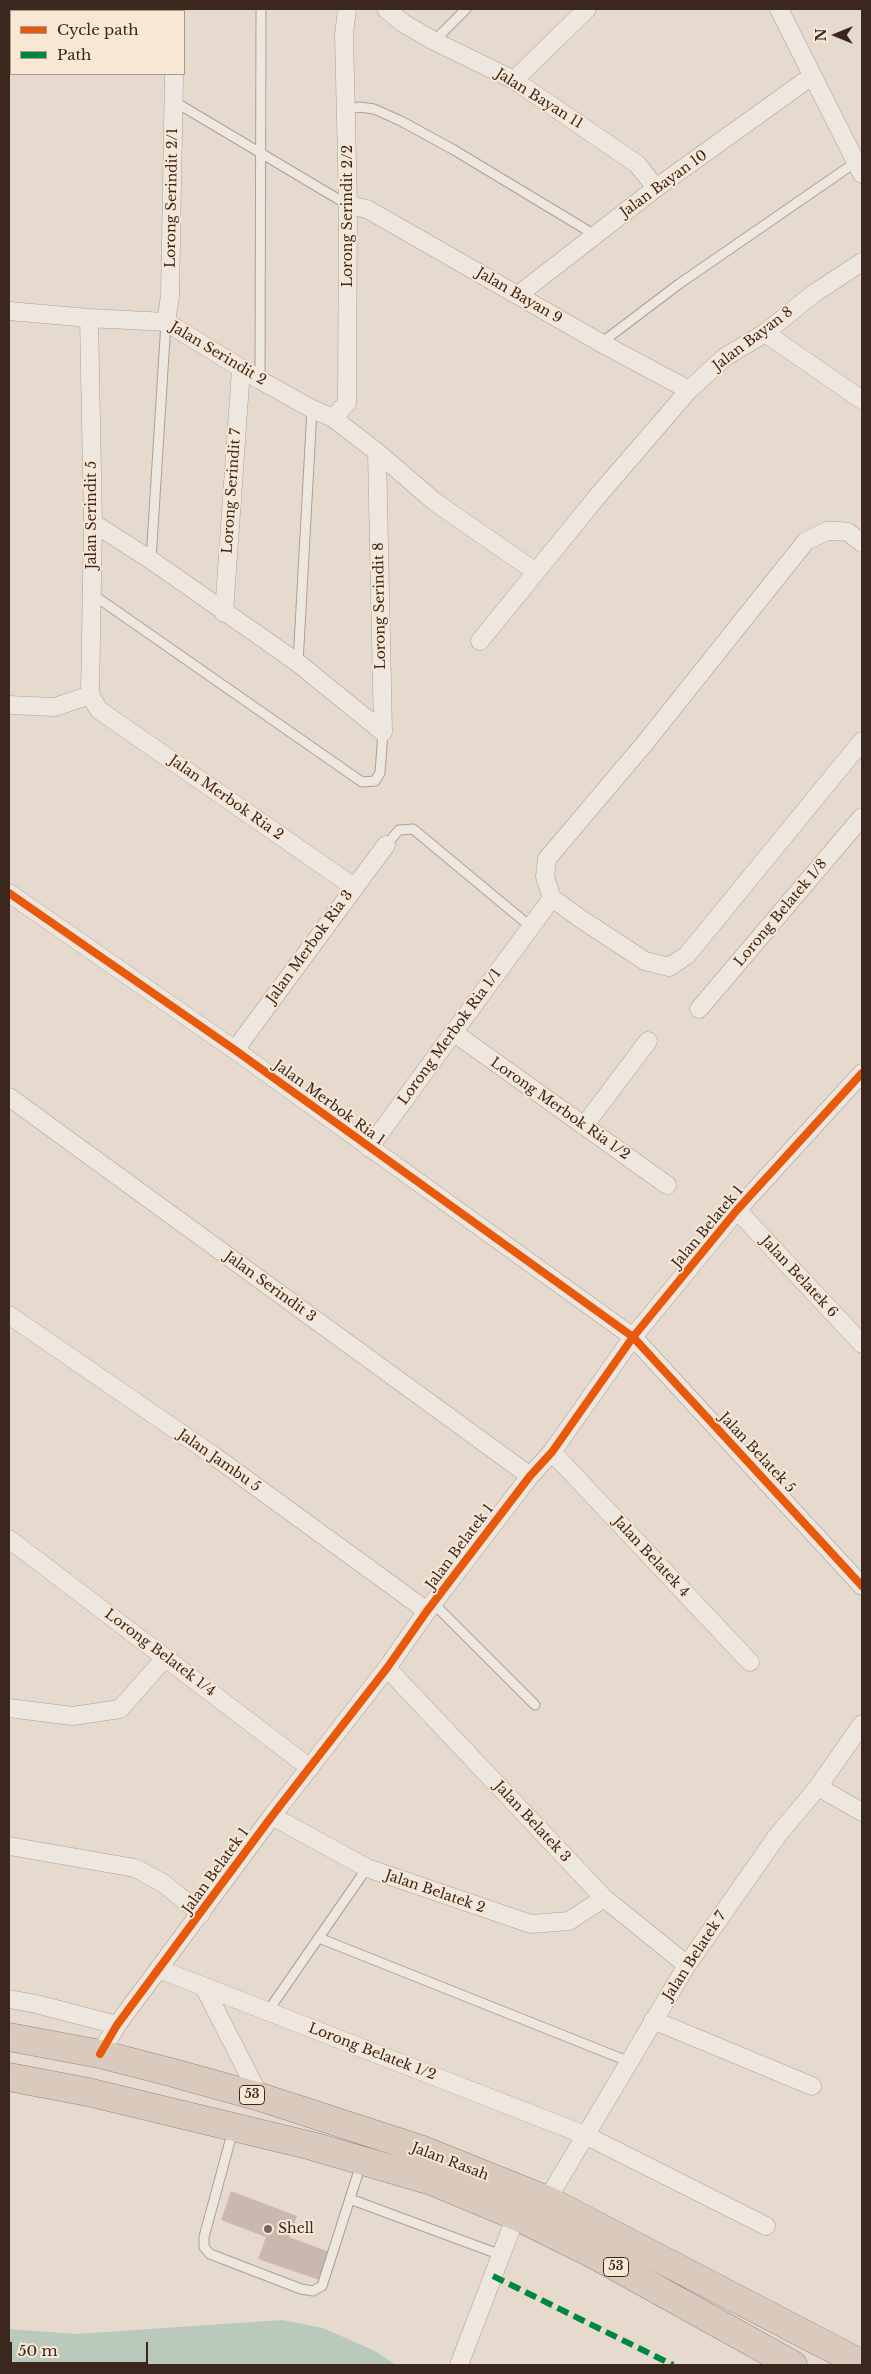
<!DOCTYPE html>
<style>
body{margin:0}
#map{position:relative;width:871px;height:2374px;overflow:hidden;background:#e6dace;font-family:"Libre Baskerville",serif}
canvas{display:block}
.frame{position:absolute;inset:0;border:10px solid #3b271e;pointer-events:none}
.legend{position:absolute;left:10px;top:10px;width:175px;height:65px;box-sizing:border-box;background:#f8e7d4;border:1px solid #ac9a8b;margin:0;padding:6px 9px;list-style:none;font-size:15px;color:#3b271e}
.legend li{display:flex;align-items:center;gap:10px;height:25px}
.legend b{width:25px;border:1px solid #ac9a8b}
.north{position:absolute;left:811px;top:10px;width:50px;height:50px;-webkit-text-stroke:4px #f8e7d4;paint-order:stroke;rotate:270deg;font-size:14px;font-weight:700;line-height:20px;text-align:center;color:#3b271e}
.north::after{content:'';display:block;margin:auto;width:18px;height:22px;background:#3b271e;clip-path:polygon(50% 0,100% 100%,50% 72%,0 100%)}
.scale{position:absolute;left:10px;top:2342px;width:138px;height:22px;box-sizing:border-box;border:2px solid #3b271e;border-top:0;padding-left:6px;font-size:15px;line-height:18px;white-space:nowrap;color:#3b271e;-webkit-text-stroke:4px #f8e7d4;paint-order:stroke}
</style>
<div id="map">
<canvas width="871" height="2374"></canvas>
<div class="frame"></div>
<ul class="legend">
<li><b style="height:6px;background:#e8590c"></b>Cycle path</li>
<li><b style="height:6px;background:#00873e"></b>Path</li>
</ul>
<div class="north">N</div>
<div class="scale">50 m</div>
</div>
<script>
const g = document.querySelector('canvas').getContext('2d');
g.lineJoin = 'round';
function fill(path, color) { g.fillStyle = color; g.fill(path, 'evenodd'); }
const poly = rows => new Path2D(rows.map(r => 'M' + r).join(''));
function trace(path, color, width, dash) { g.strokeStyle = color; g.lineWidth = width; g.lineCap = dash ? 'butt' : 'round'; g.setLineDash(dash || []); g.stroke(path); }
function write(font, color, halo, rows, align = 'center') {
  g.font = font + ' "Libre Baskerville",serif'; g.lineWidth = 4; g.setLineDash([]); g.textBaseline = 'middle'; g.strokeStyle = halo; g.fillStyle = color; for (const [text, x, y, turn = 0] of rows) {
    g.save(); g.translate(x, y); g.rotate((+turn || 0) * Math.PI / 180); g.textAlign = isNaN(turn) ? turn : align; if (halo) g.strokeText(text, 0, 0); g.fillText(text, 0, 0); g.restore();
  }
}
const water = poly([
 [282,2320,323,2328,375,2351,396,2365,9,2365,9,2329,76,2334]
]);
const building = poly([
 [231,2191,297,2216,289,2237,329,2252,319,2280,258,2259,266,2237,221,2220]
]);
const lane = poly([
 [434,41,466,9],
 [175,102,348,205],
 [347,109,360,107,374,109,401,121,454,150,595,235],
 [601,343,679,284,856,162],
 [260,380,261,9],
 [151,560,166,322],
 [92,594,362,782,375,781,380,773,383,732],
 [298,663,312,409],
 [386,845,399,830,413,829,531,927],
 [433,1603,535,1705],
 [319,1938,630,2062],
 [268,2011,367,1868],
 [233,2130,204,2237,204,2247,210,2254,301,2289,313,2291,322,2286,361,2164],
 [350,2199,501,2255]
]);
const street = poly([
 [173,9,173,11],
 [386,9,403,23,434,41,514,80,637,164,656,188],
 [779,9,862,174],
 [514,80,587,9],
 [348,205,367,209,601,343,689,390],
 [518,295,656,188,812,76],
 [9,311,89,318,166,322,260,380,312,409,333,418,377,452,435,502,536,572],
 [89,318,93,523,90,695,99,710,354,887],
 [166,322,170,296,174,74],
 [765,333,862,400],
 [333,418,347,403,348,205,344,35,347,9],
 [93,523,151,560,298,663,383,732,377,452],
 [862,543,848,532,838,531,827,531,806,541,645,743,547,859,545,877,552,898,581,919,645,961,669,967,687,955,862,741],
 [224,613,241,369],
 [480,641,596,498,689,390,725,357,765,333,813,294,862,262],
 [9,705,55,707,90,695],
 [9,893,235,1050,633,1337,862,1586],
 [699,1009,862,817],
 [453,1032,667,1185],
 [235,1050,386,845],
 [9,1097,530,1476],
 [584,1126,648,1041],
 [369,1148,552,898],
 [737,1210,862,1344],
 [9,1315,214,1456,427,1611],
 [552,1452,750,1662],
 [9,1539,310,1768],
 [387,1668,604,1898,687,1965],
 [9,1708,73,1716,120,1709,165,1658],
 [818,1787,862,1812],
 [272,1816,367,1868,531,1924,569,1921,604,1898],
 [9,1846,135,1868,163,1883,201,1914],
 [159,1969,585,2135,766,2226],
 [204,1987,260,2097],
 [9,1999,36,2004,117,2025],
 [653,2020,812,2086],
 [100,2054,117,2025,272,1816,387,1668,427,1611,530,1476,552,1452,633,1337,737,1210,862,1073],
 [547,2200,687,1965,777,1836,818,1787,862,1724],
 [459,2365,516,2216]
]);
const highway = poly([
 [9,2037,100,2054,170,2072,260,2097,420,2149,547,2200,862,2364],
 [9,2077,88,2092,312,2146,432,2181,516,2216,595,2255,793,2365]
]);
const quiet = poly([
 [493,2276,673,2365]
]);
const cycleway = poly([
 [9,893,235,1050,633,1337,862,1586],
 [100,2054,117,2025,272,1816,387,1668,427,1611,530,1476,552,1452,633,1337,737,1210,862,1073]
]);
const markers = [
 [268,2229,5,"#77665c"]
];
const shields = [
 [252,2095,25],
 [616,2267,25]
];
const shieldNames = [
 ["53",252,2095],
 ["53",616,2267]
];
const streetNames = [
 ["Jalan Bayan 11",539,99,32],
 ["Jalan Bayan 10",664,184,-36],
 ["Lorong Serindit 2/1",172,198,-89],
 ["Lorong Serindit 2/2",348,216,-90],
 ["Jalan Bayan 9",519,296,30],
 ["Jalan Bayan 8",753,339,-37],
 ["Jalan Serindit 2",218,354,31],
 ["Lorong Serindit 7",232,491,-86],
 ["Jalan Serindit 5",92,515,-90],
 ["Lorong Serindit 8",380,606,-91],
 ["Jalan Merbok Ria 2",226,798,35],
 ["Lorong Belatek 1/8",781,913,-50],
 ["Jalan Merbok Ria 3",310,947,-54],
 ["Lorong Merbok Ria 1/1",450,1037,-54],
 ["Jalan Merbok Ria 1",329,1103,36],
 ["Lorong Merbok Ria 1/2",560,1109,35],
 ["Jalan Belatek 1",708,1227,-50],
 ["Jalan Belatek 6",799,1277,47],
 ["Jalan Serindit 3",270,1287,36],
 ["Jalan Belatek 5",757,1453,47],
 ["Jalan Jambu 5",219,1461,35],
 ["Jalan Belatek 1",460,1547,-53],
 ["Jalan Belatek 4",651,1557,47],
 ["Lorong Belatek 1/4",160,1653,37],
 ["Jalan Belatek 3",532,1822,47],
 ["Jalan Belatek 1",216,1871,-54],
 ["Jalan Belatek 2",435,1892,19],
 ["Jalan Belatek 7",695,1956,-57],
 ["Lorong Belatek 1/2",372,2052,21],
 ["Jalan Rasah",450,2162,21]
];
const poiNames = [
 ["Shell",278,2229]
];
fill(water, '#b9cabd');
fill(building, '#cab8ae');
trace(lane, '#aba097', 11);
trace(street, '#aba097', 19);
trace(highway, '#91857e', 29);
trace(lane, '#eee7e0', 9);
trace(street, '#eee7e0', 18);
trace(highway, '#dacabe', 28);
trace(quiet, '#00873e', 6, [12, 6]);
trace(cycleway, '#e8590c', 8);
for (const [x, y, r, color] of markers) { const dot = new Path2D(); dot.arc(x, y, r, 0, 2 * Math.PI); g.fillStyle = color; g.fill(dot); trace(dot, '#f8e7d4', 2); }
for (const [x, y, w] of shields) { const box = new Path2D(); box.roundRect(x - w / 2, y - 9.5, w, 19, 4); g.fillStyle = '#f8e7d4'; g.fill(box); trace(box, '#3b271e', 1); }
write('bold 12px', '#3b271e', null, shieldNames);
write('14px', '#3b271e', '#f8e7d4', streetNames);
write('14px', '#3b271e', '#f8e7d4', poiNames, 'left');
</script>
